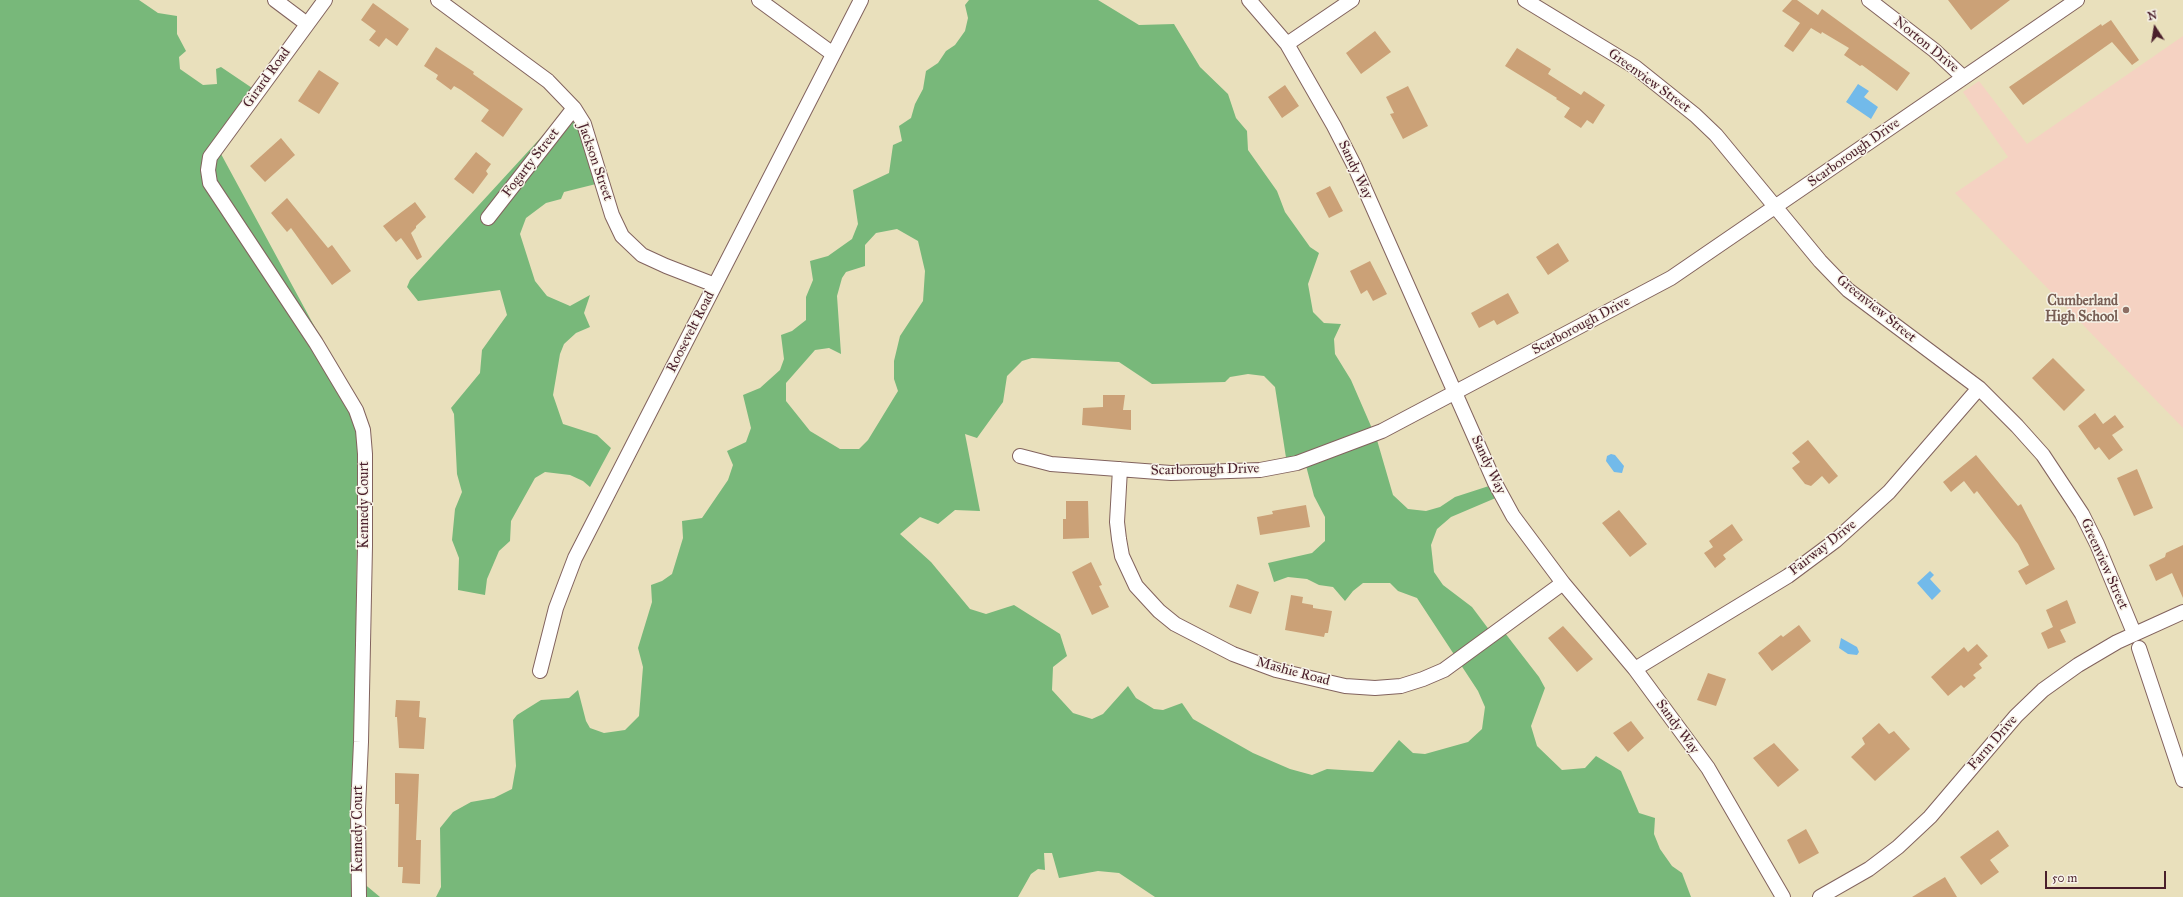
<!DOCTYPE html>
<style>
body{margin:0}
#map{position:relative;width:2183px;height:897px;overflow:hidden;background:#e9e0bc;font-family:"IM FELL Great Primer",serif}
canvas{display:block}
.north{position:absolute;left:2135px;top:8px;width:40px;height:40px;-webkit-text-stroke:3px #f7f3e8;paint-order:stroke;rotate:348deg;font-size:11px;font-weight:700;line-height:16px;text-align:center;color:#4a1f2b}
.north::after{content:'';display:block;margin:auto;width:14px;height:18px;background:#4a1f2b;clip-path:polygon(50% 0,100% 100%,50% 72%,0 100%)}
.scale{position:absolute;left:2045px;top:871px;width:121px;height:18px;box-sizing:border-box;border:2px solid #4a1f2b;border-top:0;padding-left:5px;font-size:12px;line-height:14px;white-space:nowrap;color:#4a1f2b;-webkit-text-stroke:3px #f7f3e8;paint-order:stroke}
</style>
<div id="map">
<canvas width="2183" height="897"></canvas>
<div class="north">N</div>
<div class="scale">50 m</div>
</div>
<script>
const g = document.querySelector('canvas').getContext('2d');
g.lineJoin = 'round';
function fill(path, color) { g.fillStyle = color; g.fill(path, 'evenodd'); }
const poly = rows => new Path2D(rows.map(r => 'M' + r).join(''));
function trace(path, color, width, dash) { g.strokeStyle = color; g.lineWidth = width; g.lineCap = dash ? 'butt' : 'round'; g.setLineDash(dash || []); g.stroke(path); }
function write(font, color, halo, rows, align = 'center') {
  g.font = font + ' "IM FELL Great Primer",serif'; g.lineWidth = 3; g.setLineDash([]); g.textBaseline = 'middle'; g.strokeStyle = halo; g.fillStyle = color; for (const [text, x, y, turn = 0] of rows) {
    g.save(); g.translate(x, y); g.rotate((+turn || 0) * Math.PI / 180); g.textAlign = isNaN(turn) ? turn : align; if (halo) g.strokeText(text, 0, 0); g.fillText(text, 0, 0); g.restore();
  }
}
const built = poly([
 [2183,36,2183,428,1955,193,2008,157,1963,92,1979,81,2027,144]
]);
const forest = poly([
 [0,0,139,0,158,13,177,16,177,34,186,51,179,57,180,69,203,85,217,84,216,69,221,67,261,94,221,154,331,357,346,394,358,440,354,837,362,882,380,897,0,897],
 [969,0,1098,0,1139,25,1174,24,1200,67,1228,94,1236,118,1247,131,1248,150,1277,191,1285,212,1310,247,1319,253,1308,284,1313,312,1324,323,1341,324,1334,339,1335,354,1351,380,1377,440,1393,495,1408,509,1426,511,1440,507,1455,497,1492,485,1498,497,1451,517,1437,529,1431,545,1434,572,1443,585,1472,607,1493,635,1505,633,1539,677,1545,688,1531,726,1537,746,1562,770,1585,768,1596,756,1621,771,1639,813,1655,818,1654,834,1660,849,1672,866,1682,873,1691,897,1155,897,1119,873,1098,871,1059,878,1052,853,1044,853,1045,870,1038,869,1031,874,1018,897,436,897,441,887,440,828,453,812,471,802,494,798,512,789,516,766,513,720,517,715,541,700,569,698,578,690,586,721,590,728,604,733,625,730,639,716,643,667,638,648,652,602,651,585,662,581,672,574,683,538,682,521,702,518,728,480,733,465,727,451,746,442,751,428,743,395,760,388,780,370,784,359,781,335,792,331,806,320,806,297,813,280,810,261,828,256,852,239,858,224,853,190,889,173,893,145,902,141,899,126,911,118,915,104,923,89,926,71,938,63,946,51,955,45,965,31,968,18,965,5],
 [897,229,918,241,925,271,923,301,900,336,894,361,894,379,898,391,868,440,859,449,840,449,810,431,786,401,786,383,815,350,829,348,841,354,837,296,842,278,846,272,865,266,865,245,876,233],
 [1032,358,1119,362,1152,384,1225,382,1230,377,1248,374,1264,376,1275,387,1287,464,1305,462,1314,496,1325,517,1325,541,1312,553,1268,563,1274,582,1288,577,1307,579,1319,585,1333,587,1345,601,1353,591,1363,583,1390,583,1398,591,1417,598,1478,691,1485,707,1482,729,1468,742,1425,754,1413,753,1399,740,1373,772,1327,769,1312,775,1290,769,1253,753,1193,719,1182,703,1163,710,1154,709,1136,698,1128,686,1103,714,1092,719,1073,713,1052,690,1053,667,1067,656,1060,634,1014,605,986,614,970,609,931,562,900,534,920,517,938,524,955,510,980,511,965,434,977,438,1003,402,1007,376,1022,361],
 [568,108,573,109,596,184,564,192,561,199,546,203,526,218,520,234,535,281,547,296,570,306,590,295,584,313,590,327,576,333,564,344,560,354,553,395,563,424,597,435,611,448,590,487,583,481,570,475,545,472,535,478,511,521,510,541,499,551,487,579,485,595,458,590,459,558,452,540,455,509,462,492,457,474,454,414,451,408,480,373,482,350,507,315,500,290,418,301,407,287,410,280]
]);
const water = poly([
 [1858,84,1869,91,1864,97,1878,107,1871,119,1846,102],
 [1611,454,1615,455,1624,466,1622,473,1614,472,1606,461,1607,456],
 [1930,571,1934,575,1930,579,1941,591,1932,600,1917,583],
 [1841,638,1857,647,1859,652,1857,655,1848,654,1839,648]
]);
const building = poly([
 [1792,0,1797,0,1818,15,1822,9,1910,73,1897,91,1862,65,1860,66,1844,55,1849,48,1822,32,1821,34,1811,28,1793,52,1784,46,1800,23,1782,11],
 [1948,0,2010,0,1971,30],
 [373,3,409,29,397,46,386,38,379,47,369,40,376,31,361,20],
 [2111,20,2139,60,2132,65,2112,42,2023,105,2009,87,2101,24,2102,26],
 [1375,31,1391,52,1361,74,1346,53],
 [436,47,474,72,473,74,523,109,503,137,481,121,489,110,461,90,454,86,451,90,436,79,438,75,424,66],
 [1517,48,1551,69,1548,74,1581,95,1584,91,1605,105,1593,124,1587,120,1581,128,1564,117,1570,108,1556,99,1557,98,1505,66],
 [319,70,339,83,319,114,298,101],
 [1285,85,1299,106,1282,118,1268,97],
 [1408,86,1428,126,1403,139,1390,114,1394,113,1386,97],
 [281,138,295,155,265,182,250,166],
 [476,152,491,164,486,171,488,174,473,194,454,179],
 [1330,186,1343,211,1329,218,1316,193],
 [287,198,328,248,332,245,351,271,332,285,291,228,287,232,271,213],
 [415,202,426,217,416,226,416,228,411,233,422,257,417,260,401,238,396,242,383,226],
 [1558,243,1569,261,1548,275,1536,257],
 [1370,261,1387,294,1373,301,1367,290,1361,294,1350,271],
 [1508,293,1519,313,1497,325,1494,320,1479,328,1471,313],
 [2053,358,2085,390,2064,411,2032,378],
 [1103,395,1125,395,1123,410,1131,410,1131,430,1082,425,1083,408,1103,407],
 [2095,413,2103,424,2115,415,2124,427,2112,435,2123,450,2109,460,2099,447,2095,450,2078,426],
 [1808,440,1838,476,1829,484,1822,476,1811,486,1805,484,1792,468,1800,462,1792,453],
 [1976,455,2018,506,2021,504,2055,569,2026,585,2018,571,2029,565,2018,544,1977,491,1974,494,1964,481,1951,492,1943,482],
 [2137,469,2153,508,2134,516,2117,478],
 [1066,501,1088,501,1089,538,1063,539,1063,519,1066,519],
 [1306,505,1310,527,1260,535,1257,517,1273,514,1272,511],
 [1619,510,1647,544,1630,557,1602,523],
 [1732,524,1743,540,1723,555,1726,559,1715,568,1704,553,1713,547,1709,541],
 [2183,545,2183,598,2172,573,2156,581,2149,565,2165,557,2166,553],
 [1091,562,1102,585,1099,586,1109,607,1092,615,1072,572],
 [1237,584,1259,592,1251,614,1229,607],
 [1291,595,1303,597,1302,603,1313,605,1313,608,1332,611,1328,633,1325,633,1324,637,1285,630],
 [2067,600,2076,623,2060,630,2066,642,2048,649,2041,633,2053,627,2046,610],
 [1799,625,1811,641,1772,671,1758,653,1781,635,1783,637],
 [1563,626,1593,659,1577,672,1548,638],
 [1977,644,1988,656,1979,664,1982,668,1973,675,1976,678,1964,688,1961,685,1948,696,1931,677,1964,647,1968,652],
 [1708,673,1726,679,1716,706,1697,700],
 [396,700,420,701,419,717,426,718,424,749,399,748,397,717,395,717],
 [1631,721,1644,738,1628,752,1613,733],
 [1879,723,1889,734,1894,731,1910,749,1875,781,1851,757,1865,744,1862,738],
 [1774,743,1799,770,1778,787,1753,758],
 [395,773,419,774,416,840,421,840,420,884,402,883,403,867,398,867,399,804,395,804],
 [1806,829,1819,853,1799,864,1787,840],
 [1998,830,2009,846,1990,860,1999,872,1981,885,1960,857],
 [1945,877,1957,897,1912,897]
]);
const minor = poly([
 [275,0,307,24],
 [325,0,210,157,208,170,210,183,316,343,356,410,363,430,365,454,365,546,361,742,358,809,359,897],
 [438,0,548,81,574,108,584,124,612,215,622,236,642,255,666,266,715,285],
 [759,0,833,54],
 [1249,0,1287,44,1334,126,1355,167,1495,483,1513,516,1563,583,1635,669,1708,768,1783,897],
 [1525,0,1635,67,1695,115,1716,135,1820,261,1848,290,1979,388,2017,426,2043,455,2082,514,2097,544,2134,633],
 [1869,0,1934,50,1963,77],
 [1287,44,1352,0],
 [488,218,574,108],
 [1020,456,1051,464,1171,473,1260,470,1297,463,1382,431,1671,278,2077,0],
 [1120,469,1117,522,1119,539,1122,556,1136,586,1159,611,1175,624,1233,654,1276,670,1345,686,1375,688,1401,686,1423,679,1444,670,1563,583],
 [2139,648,2183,780],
 [1635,669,1788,576,1835,541,1889,492,1979,388],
 [540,671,556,608,575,558,861,0],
 [1820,897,1869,869,1898,847,1930,817,2016,716,2043,690,2078,665,2117,642,2183,612]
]);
const markers = [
 [2126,310,4,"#8d6e63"]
];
const streetNames = [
 ["Norton Drive",1926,45,39],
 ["Girard Road",267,78,-54],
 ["Greenview Street",1649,81,36],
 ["Scarborough Drive",1854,153,-35],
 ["Jackson Street",595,162,71],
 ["Fogarty Street",531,163,-52],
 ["Sandy Way",1355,170,65],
 ["Greenview Street",1876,309,39],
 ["Scarborough Drive",1581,326,-28],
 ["Roosevelt Road",691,332,-63],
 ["Sandy Way",1488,465,65],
 ["Scarborough Drive",1205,470,-1],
 ["Kennedy Court",365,505,-90],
 ["Fairway Drive",1823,548,-38],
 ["Greenview Street",2104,564,66],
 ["Mashie Road",1293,672,15],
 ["Sandy Way",1677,727,54],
 ["Farm Drive",1993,743,-49],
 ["Kennedy Court",359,829,-90]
];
const educationNames = [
 ["Cumberland",2118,302],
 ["High School",2118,318]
];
fill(built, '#f5d2c2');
fill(forest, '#78b87a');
fill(water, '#72baea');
fill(building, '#cba177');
trace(minor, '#82635e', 16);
trace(minor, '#fff', 14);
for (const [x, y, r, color] of markers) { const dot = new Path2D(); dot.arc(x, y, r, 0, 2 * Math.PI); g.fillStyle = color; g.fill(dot); trace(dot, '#f7f3e8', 1.5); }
write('14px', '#4a1f2b', '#f7f3e8', streetNames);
write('bold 14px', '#785e54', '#f7f3e8', educationNames, 'right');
</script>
